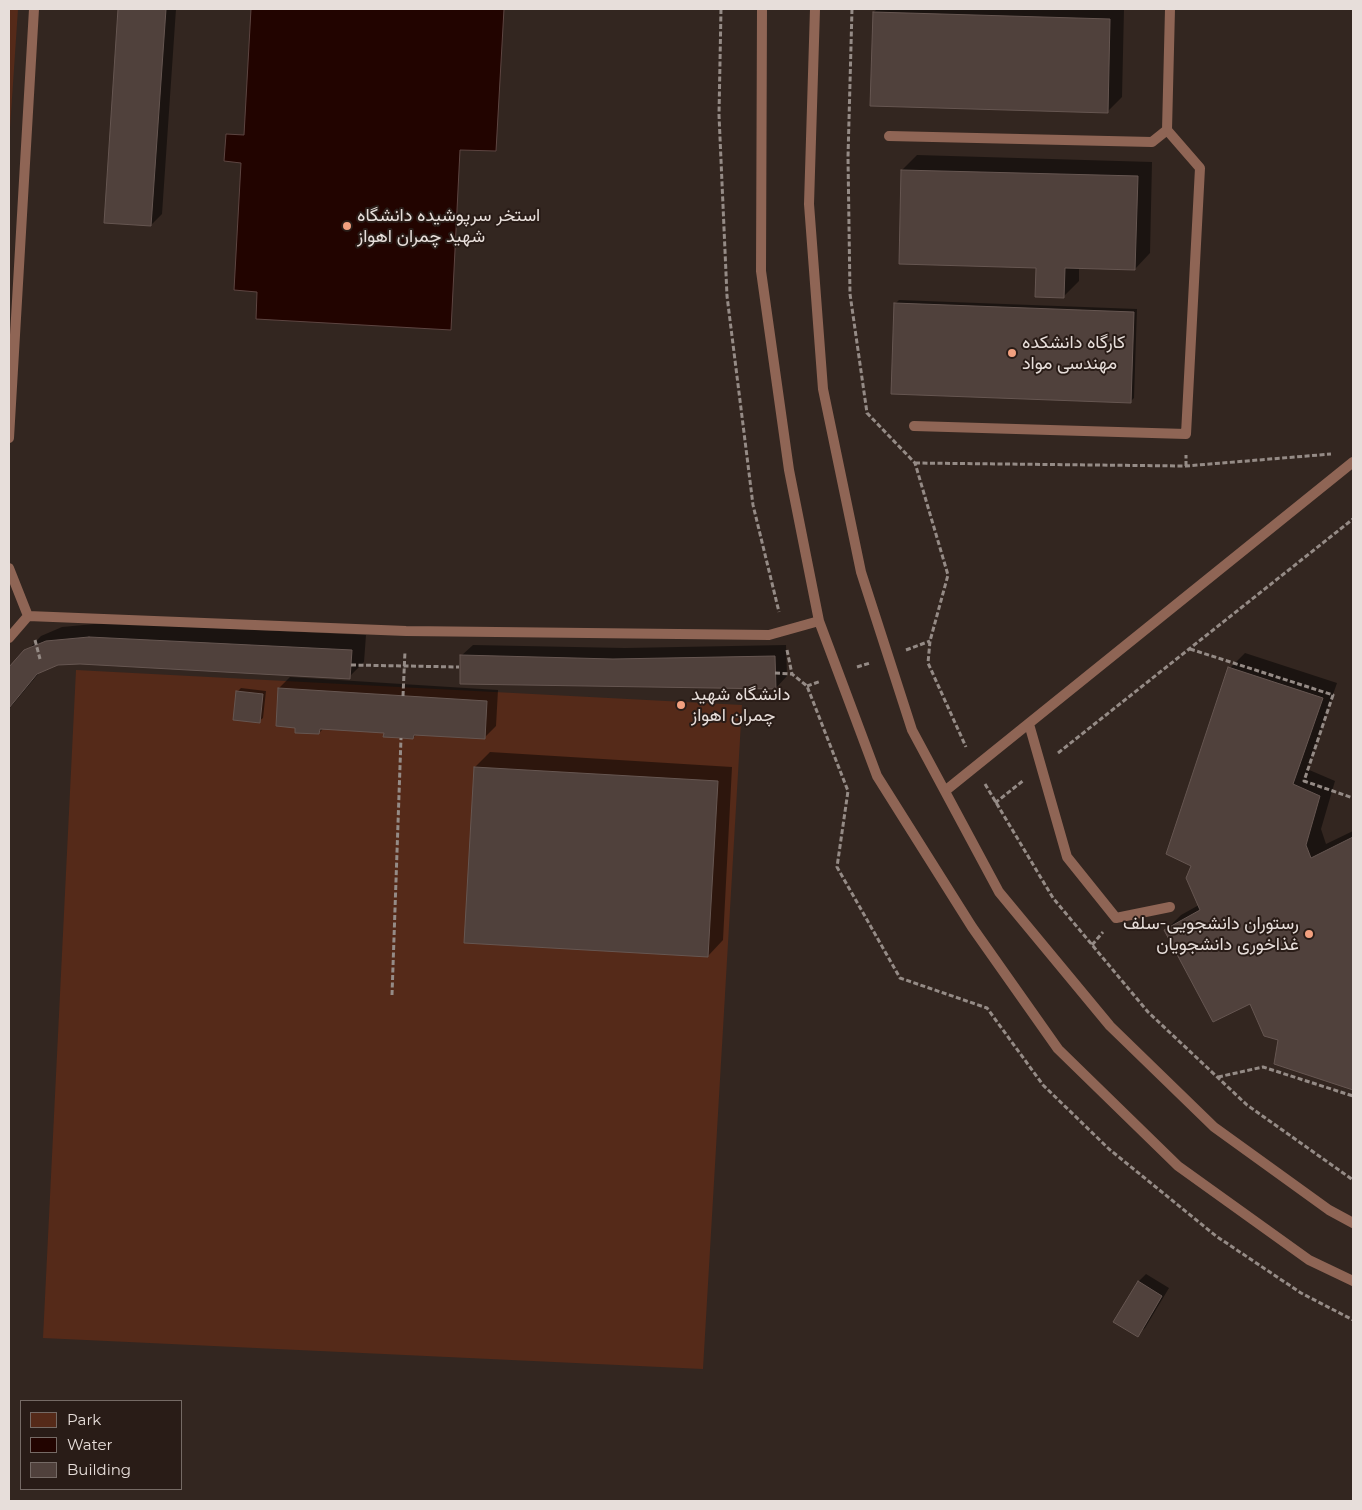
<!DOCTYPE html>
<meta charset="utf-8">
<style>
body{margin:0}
#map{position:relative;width:1362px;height:1510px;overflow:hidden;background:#332620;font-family:Montserrat,sans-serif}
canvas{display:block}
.frame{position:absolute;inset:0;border:10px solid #e7deda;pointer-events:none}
.legend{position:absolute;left:20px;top:1400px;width:162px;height:90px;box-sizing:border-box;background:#291c17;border:1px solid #756a65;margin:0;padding:6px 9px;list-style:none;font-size:15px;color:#e7deda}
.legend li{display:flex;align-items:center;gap:10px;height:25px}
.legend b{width:25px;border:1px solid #756a65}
</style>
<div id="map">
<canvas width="1362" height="1510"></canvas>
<div class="frame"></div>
<ul class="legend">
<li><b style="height:14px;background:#552a19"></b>Park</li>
<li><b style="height:14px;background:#220400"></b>Water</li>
<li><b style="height:14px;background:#50413c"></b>Building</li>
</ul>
</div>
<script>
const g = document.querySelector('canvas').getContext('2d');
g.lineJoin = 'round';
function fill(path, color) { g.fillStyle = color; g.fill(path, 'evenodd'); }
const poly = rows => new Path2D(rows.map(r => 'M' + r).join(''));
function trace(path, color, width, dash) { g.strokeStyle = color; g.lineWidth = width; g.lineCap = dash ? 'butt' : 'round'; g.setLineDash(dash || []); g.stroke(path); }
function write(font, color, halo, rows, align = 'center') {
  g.font = font + ' Montserrat,Vazirmatn,sans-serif'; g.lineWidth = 4; g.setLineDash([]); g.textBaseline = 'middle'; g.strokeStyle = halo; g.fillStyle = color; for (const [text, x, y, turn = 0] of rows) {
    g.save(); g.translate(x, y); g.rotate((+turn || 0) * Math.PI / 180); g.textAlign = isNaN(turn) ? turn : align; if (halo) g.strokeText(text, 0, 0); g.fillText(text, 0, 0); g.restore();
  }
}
const green = poly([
 [9,9,18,9,9,143],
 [76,670,742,705,703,1369,43,1338]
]);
const water = poly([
 [251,9,504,9,496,151,460,150,451,330,256,319,257,292,234,290,241,163,224,161,226,134,244,135,251,9]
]);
const shadow = poly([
 [120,9,176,9,162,214,151,225,105,222],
 [877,9,1124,9,1122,97,1107,112,874,12],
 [917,155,1152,162,1150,253,1135,269,1079,267,1079,281,1064,296,1037,267,902,170],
 [899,300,1137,309,1134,398,1130,402,895,304],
 [105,623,366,635,364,662,349,677,80,663,58,664,40,672,9,709,9,670,41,636,62,627],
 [473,645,625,648,786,645,787,676,776,688,461,656],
 [1245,653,1337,683,1307,769,1335,781,1321,829,1326,844,1353,831,1353,1089,1275,1063,1280,1039,1250,1002,1166,930,1181,915,1199,905,1193,865,1230,668],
 [290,677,498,690,496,726,484,738,417,734,413,738,385,732,324,728,319,733,297,726,279,688],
 [241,688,266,691,263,718,259,721,238,691],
 [490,752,732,767,723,940,708,956,475,767],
 [1146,1274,1169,1288,1145,1328,1137,1335,1139,1281]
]);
const building = poly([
 [118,9,166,9,151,226,104,223,118,9],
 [873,12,1110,19,1108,113,870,106,873,12],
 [901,170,1138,176,1135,270,1065,268,1064,298,1035,297,1036,268,899,264,901,170],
 [894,303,1134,312,1131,403,891,394,894,303],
 [89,637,352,650,350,679,80,664,58,665,37,674,9,708,9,667,24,650,46,641,89,637],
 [460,655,613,659,775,656,776,689,460,684,460,655],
 [1228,667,1323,698,1293,784,1320,796,1306,845,1311,858,1353,837,1353,1090,1274,1064,1278,1040,1264,1036,1250,1004,1213,1022,1164,930,1200,910,1186,878,1191,866,1166,854,1228,667],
 [278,688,487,701,485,739,414,735,413,739,401,738,383,737,384,733,320,729,319,734,295,733,295,728,276,726,278,688],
 [236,691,263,694,260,723,233,720,236,691],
 [474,767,718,781,708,957,464,943,474,767],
 [1138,1281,1162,1296,1138,1337,1113,1322,1138,1281]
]);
const path = poly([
 [721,9,719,115,727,296,753,505,779,612],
 [852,9,848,157,850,294,867,413,915,463,948,575,930,641,928,663,966,747],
 [915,463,1186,466,1331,454],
 [1186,466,1186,455],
 [35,640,40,659],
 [1190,649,1333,695,1304,781,1353,798],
 [787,650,792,674],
 [906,650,930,641],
 [351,665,459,667],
 [857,667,870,663],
 [775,673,792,674,807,686,848,791,837,867,900,978,987,1008,1043,1085,1109,1149,1216,1236,1301,1293,1353,1320],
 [807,686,821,681],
 [403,696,405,651],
 [1058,753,1353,519],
 [985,784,1053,898,1148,1012,1247,1105,1353,1180],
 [995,803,1024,780],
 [1092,945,1103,932],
 [392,995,401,738],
 [1218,1077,1263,1067,1353,1096]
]);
const lane = poly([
 [762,9,761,271,789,470,819,621,877,776,972,927,1058,1049,1178,1166,1309,1260,1353,1281],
 [815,9,809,204,823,389,861,572,912,730,999,892,1110,1026,1214,1127,1329,1210,1353,1223],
 [889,136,1152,142,1167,130],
 [914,426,1186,434,1200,168,1167,130,1170,9],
 [9,438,34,9],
 [9,568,28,616,406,631,769,635,819,621],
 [9,638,28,616],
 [1029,724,1067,857,1116,918,1170,907],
 [945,791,1353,462]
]);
const markers = [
 [347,226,5,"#f2a07f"],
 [1012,353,5,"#f2a07f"],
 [681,705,5,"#f2a07f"],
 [1309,934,5,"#f2a07f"]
];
const poiNames = [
 ["استخر سرپوشیده دانشگاه",357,216],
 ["شهید چمران اهواز",357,237],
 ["کارگاه دانشکده",1022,343],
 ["مهندسی مواد",1022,364],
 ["دانشگاه شهید",691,695],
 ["چمران اهواز",691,716],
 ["رستوران دانشجویی-سلف",1299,924,"right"],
 ["غذاخوری دانشجویان",1299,945,"right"]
];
fill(green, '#552a19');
fill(water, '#220400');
trace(water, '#5d4541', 1);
fill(shadow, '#0007');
fill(building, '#50413c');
trace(building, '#665651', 1);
trace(path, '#958b86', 3, [5, 2.5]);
trace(lane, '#8f6555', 10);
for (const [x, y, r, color] of markers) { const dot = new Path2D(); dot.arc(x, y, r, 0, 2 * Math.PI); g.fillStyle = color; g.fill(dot); trace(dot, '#291c17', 2); }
write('18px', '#e7deda', '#291c17', poiNames, 'left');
</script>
